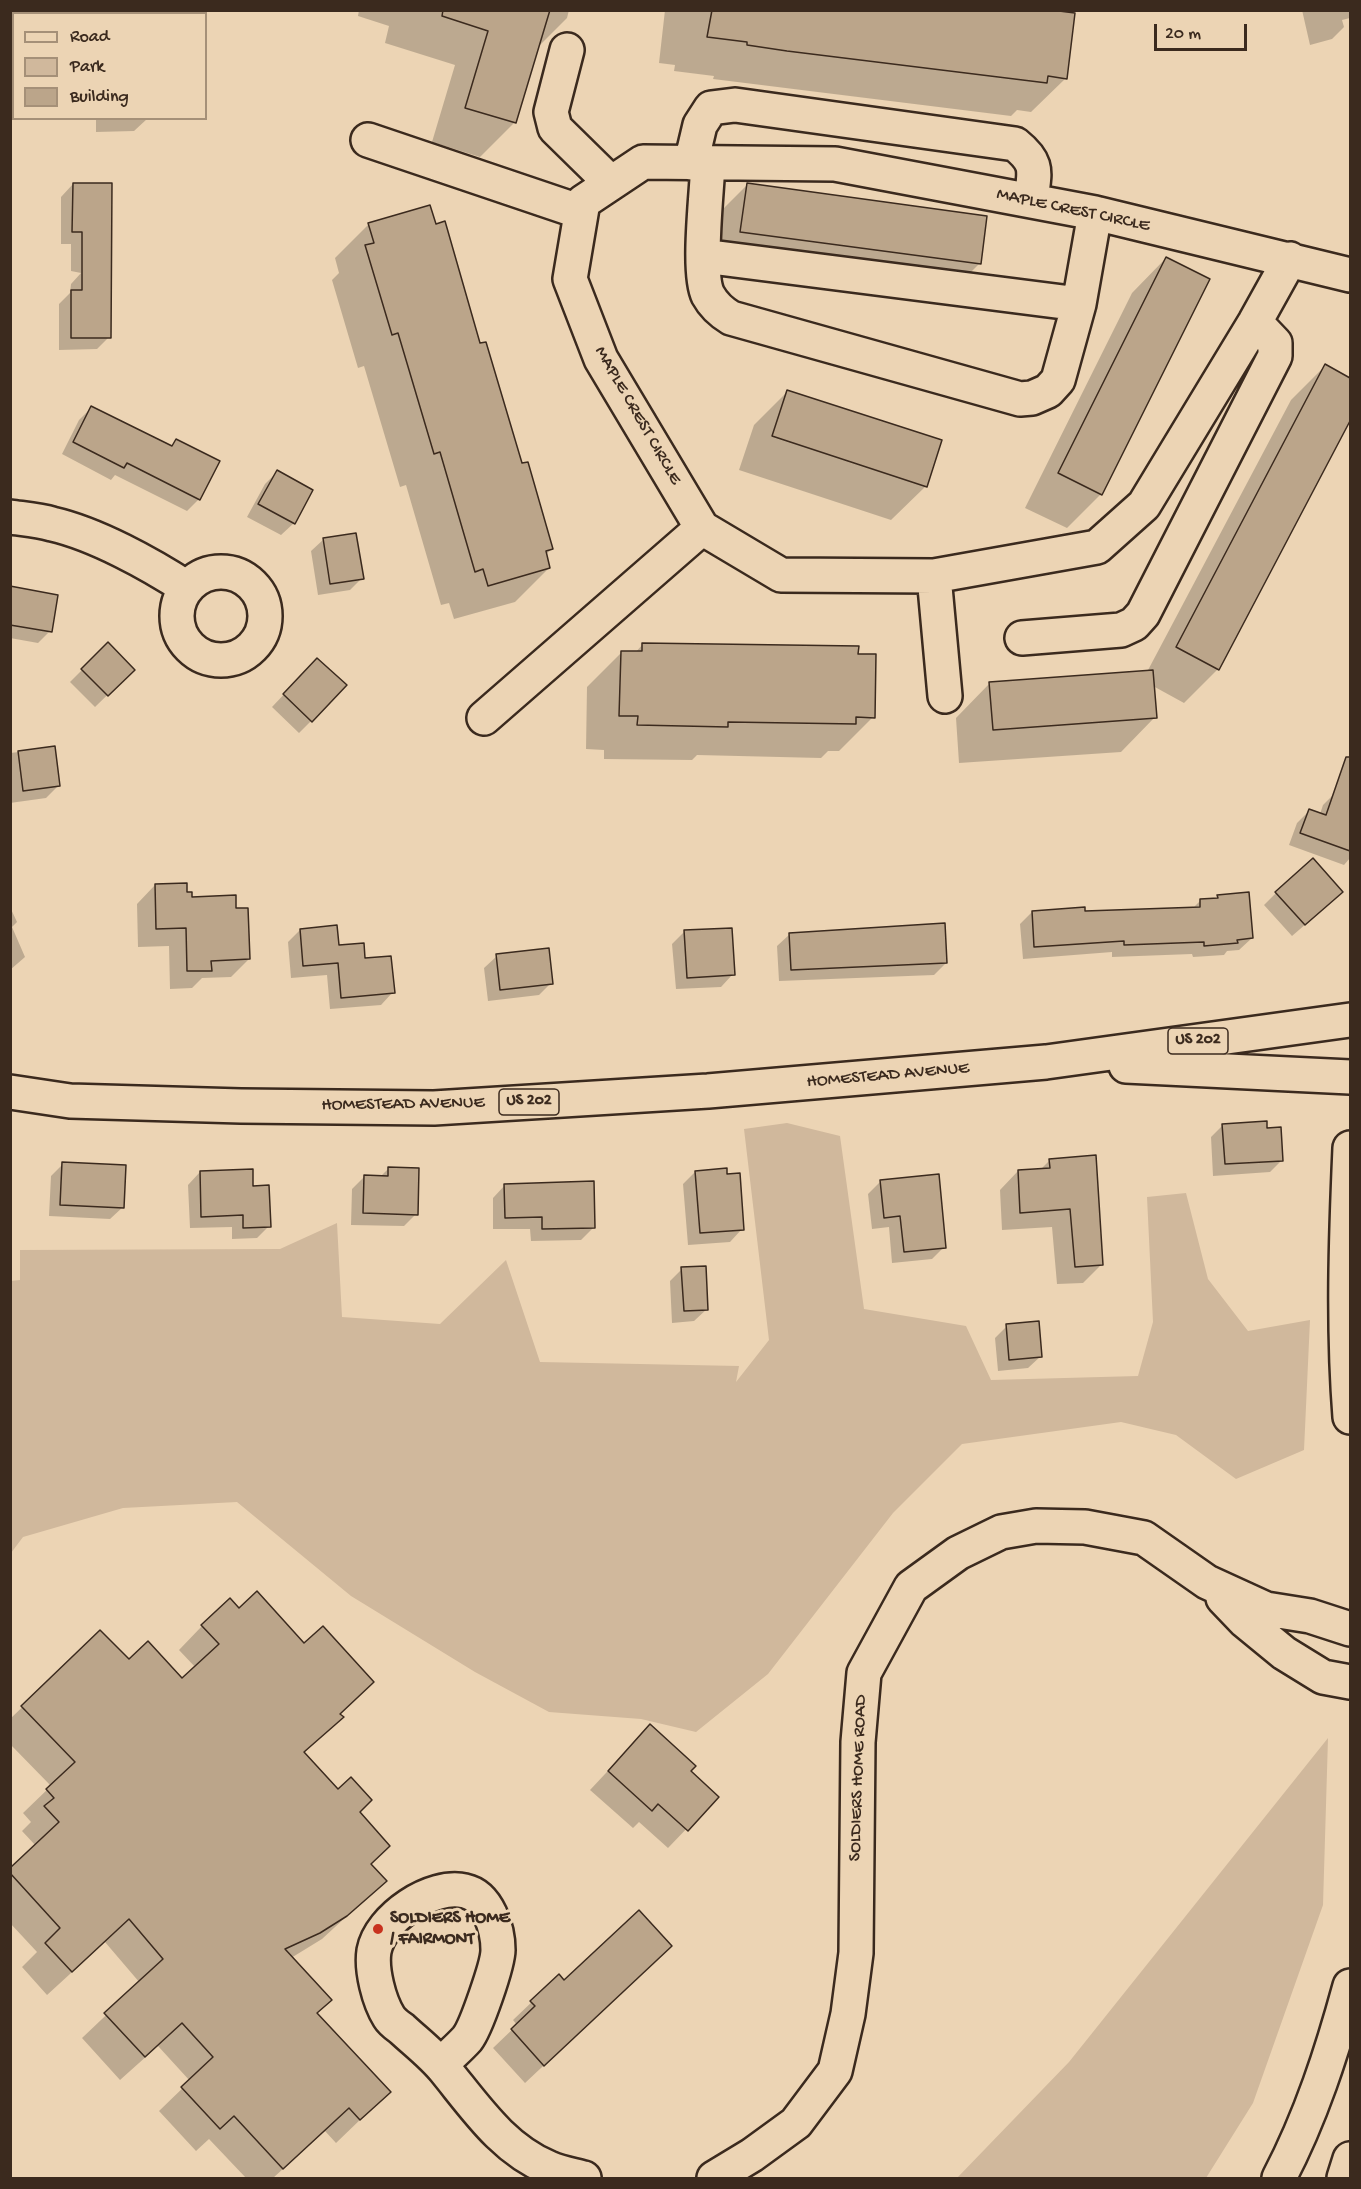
<!DOCTYPE html>
<html>
<head>
<meta charset="utf-8">
<style>
  body { margin:0 }
  #map { position:relative; width:1361px; height:2189px; overflow:hidden; background:#ecd4b4; font-family:"Gochi Hand",sans-serif }
  canvas { display:block }
  .frame { position:absolute; inset:0; border:12px solid #3b2a1e; pointer-events:none }
  .legend { position:absolute; left:12px; top:12px; width:195px; height:108px; box-sizing:border-box; background:#ecd4b4; border:2px solid #a59078; margin:0; padding:8px 10px; list-style:none; font-size:18px; color:#3b2a1e }
  .legend li { display:flex; align-items:center; gap:12px; height:30px }
  .legend b { width:30px; border:2px solid #a59078 }
  .scale { position:absolute; left:1154px; top:24px; width:93px; height:27px; box-sizing:border-box; border:3px solid #3b2a1e; border-top:0; padding-left:8px; font-size:18px; line-height:21px; white-space:nowrap; color:#3b2a1e; -webkit-text-stroke:4px #ecd4b4; paint-order:stroke }
</style>
</head>
<body>
<div id="map">
<canvas width="1361" height="2189"></canvas>
<div class="frame"></div>
<ul class="legend">
<li><b style="height:8px;background:#ecd4b4"></b>Road</li>
<li><b style="height:16px;background:#d0b89c"></b>Park</li>
<li><b style="height:16px;background:#bba58a"></b>Building</li>
</ul>
<div class="scale">20 m</div>
</div>
<script>
const ctx = document.querySelector('canvas').getContext('2d');
ctx.lineJoin = 'round';
function fillPath(path, color) {
  ctx.fillStyle = color;
  ctx.fill(path, 'evenodd');
}
function trace(path, color, width, dash) {
  ctx.strokeStyle = color;
  ctx.lineWidth = width;
  ctx.lineCap = dash ? 'butt' : 'round';
  ctx.setLineDash(dash || []);
  ctx.stroke(path);
}
function label(font, color, halo, rows, align = 'center') {
  ctx.font = font + ' "Gochi Hand",sans-serif';
  ctx.lineWidth = 6;
  ctx.setLineDash([]);
  ctx.textBaseline = 'middle';
  ctx.strokeStyle = halo;
  ctx.fillStyle = color;
  for (const [text, x, y, turn = 0] of rows) {
    ctx.save();
    ctx.translate(x, y);
    ctx.rotate((+turn || 0) * Math.PI / 180);
    ctx.textAlign = isNaN(turn) ? turn : align;
    if (halo) ctx.strokeText(text, 0, 0);
    ctx.fillText(text, 0, 0);
    ctx.restore();
  }
}
fillPath(new Path2D(`
  M 787,1123 L 840,1136 L 864,1309 L 966,1326 L 991,1380 L 1138,1376 L 1153,1322 L 1147,1197 L 1186,1193 L 1208,1279 L 1248,1331 L 1310,1320 L 1304,1450 L 1236,1479 L 1176,1435 L 1121,1422 L 962,1444 L 893,1513 L 768,1674 L 696,1732 L 641,1719 L 549,1712 L 475,1672 L 351,1596 L 237,1502 L 123,1508 L 23,1537 L 11,1553 L 10,1281 L 20,1280 L 20,1250 L 280,1249 L 337,1223 L 342,1317 L 440,1324 L 506,1260 L 540,1362 L 739,1366 L 736,1382 L 769,1340 L 744,1129 Z
  M 1328,1738 L 1323,1905 L 1253,2103 L 1206,2178 L 957,2178 L 1069,2062 Z`), '#d0b89c');
fillPath(new Path2D(`
  M 99,10 L 143,10 L 137,14 L 99,14 Z
  M 359,10 L 569,10 L 567,18 L 537,48 L 514,123 L 480,157 L 432,142 L 455,65 L 385,43 L 389,26 L 358,16 Z
  M 665,10 L 1056,10 L 1066,78 L 1031,112 L 1017,110 L 1011,116 L 713,79 L 714,76 L 674,71 L 675,65 L 659,63 Z
  M 1302,10 L 1350,10 L 1350,18 L 1342,20 L 1344,27 L 1332,39 L 1310,45 Z
  M 96,118 L 147,118 L 147,119 L 134,131 L 96,132 Z
  M 73,184 L 109,337 L 97,349 L 59,350 L 59,304 L 70,293 L 71,284 L 81,273 L 71,271 L 71,244 L 61,244 L 61,197 Z
  M 747,185 L 979,264 L 945,298 L 707,266 L 713,219 Z
  M 369,224 L 479,345 L 552,549 L 545,555 L 549,568 L 515,602 L 454,619 L 449,603 L 441,605 L 406,485 L 400,487 L 364,366 L 358,368 L 332,280 L 339,273 L 335,258 Z
  M 1166,258 L 1101,494 L 1067,528 L 1025,508 L 1132,293 Z
  M 1325,366 L 1350,379 L 1350,418 L 1218,669 L 1184,703 L 1153,686 L 1155,717 L 1121,752 L 959,763 L 956,718 L 990,683 L 1147,672 L 1291,400 Z
  M 788,391 L 926,486 L 891,520 L 739,470 L 754,425 Z
  M 91,408 L 170,447 L 176,441 L 199,499 L 187,511 L 115,475 L 111,480 L 62,454 L 79,420 Z
  M 277,472 L 311,490 L 294,523 L 281,535 L 247,517 L 265,484 Z
  M 324,539 L 362,578 L 350,590 L 318,595 L 311,551 Z
  M 10,588 L 50,631 L 38,643 L 10,638 Z
  M 108,644 L 133,670 L 95,707 L 70,682 Z
  M 643,644 L 857,655 L 873,717 L 839,751 L 828,751 L 821,758 L 697,755 L 692,760 L 604,759 L 604,750 L 586,749 L 587,687 L 622,652 L 635,653 Z
  M 305,672 L 311,721 L 299,733 L 272,707 Z
  M 54,748 L 58,786 L 46,798 L 10,803 L 10,753 Z
  M 1335,793 L 1350,798 L 1350,858 L 1344,865 L 1289,845 L 1297,823 L 1309,811 L 1320,814 L 1323,805 Z
  M 155,885 L 186,893 L 191,899 L 235,909 L 249,959 L 231,977 L 202,978 L 192,988 L 170,989 L 169,946 L 138,947 L 137,904 Z
  M 1276,893 L 1329,904 L 1292,936 L 1264,905 Z
  M 1218,897 L 1252,938 L 1239,950 L 1227,951 L 1224,955 L 1193,957 L 1192,954 L 1112,957 L 1112,952 L 1023,959 L 1020,924 L 1032,912 L 1084,913 L 1192,909 L 1200,901 L 1215,900 Z
  M 10,907 L 17,922 L 12,927 L 25,957 L 10,970 Z
  M 300,930 L 364,960 L 393,992 L 381,1005 L 330,1009 L 327,975 L 291,978 L 288,942 Z
  M 684,932 L 733,974 L 721,987 L 676,989 L 672,944 Z
  M 790,934 L 946,963 L 934,975 L 779,981 L 777,946 Z
  M 497,956 L 551,983 L 539,995 L 488,1001 L 484,968 Z
  M 1223,1125 L 1266,1129 L 1282,1160 L 1270,1172 L 1213,1176 L 1211,1137 Z
  M 1050,1160 L 1102,1264 L 1083,1283 L 1057,1284 L 1052,1227 L 1002,1230 L 1000,1190 L 1018,1171 L 1040,1170 Z
  M 63,1164 L 123,1207 L 110,1219 L 49,1216 L 51,1176 Z
  M 389,1168 L 416,1214 L 404,1226 L 351,1225 L 352,1189 L 364,1177 L 380,1177 Z
  M 200,1172 L 252,1187 L 269,1226 L 257,1238 L 232,1239 L 232,1227 L 190,1228 L 188,1185 Z
  M 695,1172 L 742,1229 L 730,1242 L 688,1245 L 683,1184 Z
  M 881,1181 L 944,1247 L 932,1259 L 892,1263 L 889,1227 L 872,1229 L 868,1194 Z
  M 505,1185 L 594,1227 L 581,1240 L 531,1241 L 530,1229 L 493,1229 L 493,1198 Z
  M 682,1269 L 707,1309 L 694,1321 L 672,1323 L 670,1281 Z
  M 1007,1326 L 1041,1356 L 1028,1368 L 998,1371 L 995,1338 Z
  M 202,1626 L 341,1717 L 303,1754 L 358,1812 L 369,1864 L 385,1881 L 322,1939 L 291,1958 L 316,2014 L 389,2092 L 336,2143 L 325,2131 L 273,2178 L 246,2178 L 209,2139 L 196,2151 L 159,2111 L 190,2081 L 158,2046 L 120,2080 L 82,2038 L 140,1983 L 105,1942 L 47,1995 L 22,1967 L 37,1952 L 10,1923 L 10,1870 L 36,1846 L 22,1831 L 31,1822 L 23,1813 L 51,1786 L 10,1744 L 10,1719 L 100,1632 L 128,1661 L 182,1680 L 196,1668 L 179,1650 Z
  M 650,1726 L 689,1772 L 717,1797 L 668,1848 L 639,1822 L 633,1828 L 590,1790 Z
  M 652,1964 L 525,2083 L 493,2048 L 517,2025 L 513,2020 L 559,1976 L 564,1982 Z`), '#0003');
const building = new Path2D(`
  M 443,10 L 550,10 L 516,123 L 465,108 L 488,31 L 442,16 Z
  M 712,10 L 1051,10 L 1075,13 L 1067,79 L 1048,76 L 1047,83 L 787,51 L 747,45 L 747,42 L 707,37 Z
  M 73,183 L 112,183 L 111,338 L 71,338 L 71,290 L 82,290 L 82,232 L 72,232 Z
  M 747,183 L 987,216 L 981,264 L 740,232 Z
  M 430,205 L 436,224 L 445,221 L 480,343 L 486,342 L 522,463 L 528,462 L 553,549 L 546,551 L 550,568 L 488,586 L 483,569 L 475,572 L 440,452 L 434,454 L 398,333 L 392,335 L 365,245 L 374,243 L 368,223 Z
  M 1166,257 L 1210,279 L 1102,495 L 1058,473 Z
  M 1325,364 L 1350,378 L 1350,421 L 1219,670 L 1176,647 Z
  M 787,390 L 942,440 L 927,487 L 772,436 Z
  M 91,406 L 172,446 L 176,439 L 220,461 L 200,500 L 127,463 L 124,468 L 73,442 Z
  M 277,470 L 313,490 L 295,524 L 258,504 Z
  M 356,533 L 364,579 L 330,584 L 323,538 Z
  M 10,586 L 58,595 L 52,632 L 10,625 Z
  M 108,642 L 135,670 L 108,696 L 81,669 Z
  M 642,643 L 859,646 L 858,654 L 876,654 L 875,718 L 856,717 L 856,724 L 728,722 L 728,727 L 637,725 L 638,716 L 619,716 L 621,651 L 642,651 Z
  M 317,658 L 347,685 L 312,722 L 283,694 Z
  M 1153,670 L 1157,718 L 993,730 L 989,682 Z
  M 55,746 L 60,786 L 23,791 L 18,751 Z
  M 1346,757 L 1350,757 L 1350,851 L 1300,833 L 1309,809 L 1326,815 Z
  M 1313,858 L 1343,892 L 1305,925 L 1275,892 Z
  M 187,883 L 187,892 L 192,892 L 192,897 L 236,895 L 236,908 L 248,908 L 250,959 L 211,961 L 212,971 L 187,971 L 186,928 L 156,929 L 155,884 Z
  M 1249,892 L 1253,938 L 1237,940 L 1238,943 L 1204,946 L 1204,942 L 1124,945 L 1124,941 L 1034,947 L 1032,911 L 1085,907 L 1085,911 L 1200,907 L 1200,899 L 1218,898 L 1217,895 Z
  M 945,923 L 947,963 L 791,970 L 789,933 Z
  M 337,925 L 339,945 L 364,943 L 365,958 L 391,956 L 395,993 L 341,998 L 338,963 L 303,966 L 300,929 Z
  M 732,928 L 735,975 L 687,978 L 684,930 Z
  M 549,948 L 553,984 L 500,990 L 496,954 Z
  M 1267,1121 L 1267,1128 L 1281,1127 L 1283,1161 L 1225,1164 L 1222,1124 Z
  M 1096,1155 L 1103,1265 L 1075,1267 L 1070,1209 L 1020,1213 L 1018,1170 L 1050,1168 L 1049,1159 Z
  M 62,1162 L 126,1165 L 124,1208 L 60,1205 Z
  M 388,1167 L 419,1168 L 418,1215 L 363,1213 L 364,1175 L 388,1176 Z
  M 727,1168 L 727,1174 L 740,1173 L 744,1230 L 700,1233 L 695,1171 Z
  M 253,1169 L 253,1186 L 269,1185 L 271,1227 L 243,1228 L 243,1215 L 201,1217 L 200,1171 Z
  M 939,1174 L 946,1248 L 904,1252 L 900,1216 L 884,1218 L 880,1180 Z
  M 594,1181 L 595,1228 L 542,1229 L 542,1217 L 505,1218 L 504,1184 Z
  M 706,1266 L 708,1310 L 684,1311 L 681,1267 Z
  M 1039,1321 L 1042,1357 L 1009,1360 L 1006,1324 Z
  M 257,1591 L 304,1643 L 323,1626 L 374,1682 L 340,1714 L 344,1717 L 304,1752 L 338,1789 L 351,1777 L 372,1800 L 360,1812 L 390,1846 L 371,1864 L 387,1881 L 347,1916 L 320,1933 L 285,1949 L 332,2000 L 317,2013 L 391,2092 L 360,2120 L 349,2108 L 283,2169 L 234,2116 L 220,2129 L 181,2087 L 213,2057 L 182,2023 L 145,2057 L 104,2013 L 163,1959 L 129,1919 L 72,1972 L 45,1943 L 60,1928 L 10,1873 L 10,1868 L 59,1822 L 44,1806 L 54,1798 L 46,1789 L 75,1762 L 21,1706 L 100,1630 L 129,1659 L 148,1641 L 182,1678 L 219,1644 L 201,1625 L 230,1598 L 239,1608 Z
  M 650,1724 L 696,1766 L 691,1771 L 719,1797 L 688,1831 L 658,1804 L 652,1811 L 608,1771 Z
  M 639,1910 L 672,1946 L 544,2066 L 511,2029 L 535,2006 L 530,2001 L 559,1974 L 564,1980 Z`);
fillPath(building, '#bba58a');
trace(building, '#3b2a1e', 1.5);
const minor = new Path2D(`
  M 45,14 L 45,10
  M 10,49 L 14,49
  M 567,50 L 551,112 L 555,128 L 611,183
  M 368,140 L 581,212
  M 691,163 L 700,125 L 711,108 L 735,105 L 1015,144 C 1040,164 1034,172 1031,201
  M 708,163 C 707,191 697,273 708,295 C 714,306 721,312 731,318 L 1020,399 L 1032,398 L 1048,391 L 1058,380 L 1079,304 L 1095,213
  M 703,256 L 1079,304
  M 1290,259 L 1255,322 L 1144,505 L 1097,547 L 934,576 L 781,575 L 702,528 L 601,359 L 570,279 L 583,202 L 643,162 L 835,164 L 1095,213 L 1350,275
  M 10,517 C 24,519 39,520 52,524 C 96,534 150,564 187,588
  M177 616a44 44 0 1 1 88 0a44 44 0 1 1-88 0Z
  M 934,576 L 945,696
  M 1022,638 L 1121,630 L 1134,624 L 1143,614 L 1275,356 L 1275,343 L 1255,322
  M 484,718 L 702,528
  M 1223,1598 L 1245,1621 L 1284,1653 L 1323,1677 L 1350,1682
  M 441,2065 C 449,2056 459,2048 467,2039 C 476,2028 498,1964 498,1950 C 498,1929 488,1896 465,1891 C 432,1883 380,1918 374,1951 C 371,1970 379,2001 389,2017 C 392,2022 398,2026 402,2029 C 416,2042 433,2055 445,2070 C 476,2108 503,2149 549,2168 C 560,2173 573,2175 584,2178
  M 714,2178 L 752,2155 L 796,2123 L 835,2071 L 848,2014 L 856,1953 L 858,1742 L 864,1673 L 911,1587 L 958,1553 L 1001,1532 L 1036,1526 L 1085,1527 L 1144,1538 L 1207,1582 L 1266,1609 L 1310,1616 L 1350,1629`);
const major = new Path2D(`
  M 1126,1066 L 1350,1077
  M 10,1092 L 70,1101 L 241,1106 L 434,1108 L 708,1091 L 1046,1062 L 1350,1020
  M 1350,1148 C 1346,1238 1343,1328 1350,1417
  M 1279,2178 C 1311,2117 1332,2052 1350,1986
  M 1344,2178 L 1350,2159`);
trace(minor, '#3b2a1e', 38);
trace(major, '#3b2a1e', 38);
trace(minor, '#ecd4b4', 33);
trace(major, '#ecd4b4', 33);
for (const [x, y, r, color] of [
  [378,1929,6,"#c8321e"]
]) {
  const dot = new Path2D();
  dot.arc(x, y, r, 0, 2 * Math.PI);
  ctx.fillStyle = color;
  ctx.fill(dot);
  trace(dot, '#ecd4b4', 2);
}
for (const [x, y, w] of [
  [1198,1041,60],
  [529,1102,60]
]) {
  const box = new Path2D();
  box.roundRect(x - w / 2, y - 13, w, 26, 4.5);
  ctx.fillStyle = '#ecd4b4';
  ctx.fill(box);
  trace(box, '#3b2a1e', 1.5);
}
label('bold 16px', '#3b2a1e', null, [
  ["US 202",1198,1041],
  ["US 202",529,1102]
]);
label('18px', '#3b2a1e', '#ecd4b4', [
  ["MAPLE CREST CIRCLE",1073,211,12],
  ["MAPLE CREST CIRCLE",637,416,60],
  ["HOMESTEAD AVENUE",888,1076,-5],
  ["HOMESTEAD AVENUE",403,1105,-1],
  ["SOLDIERS HOME ROAD",859,1778,-88]
]);
label('bold 18px', '#3b2a1e', '#ecd4b4', [
  ["SOLDIERS HOME",390,1919],
  ["/ FAIRMONT",390,1940]
], 'left');
</script>
</body>
</html>
